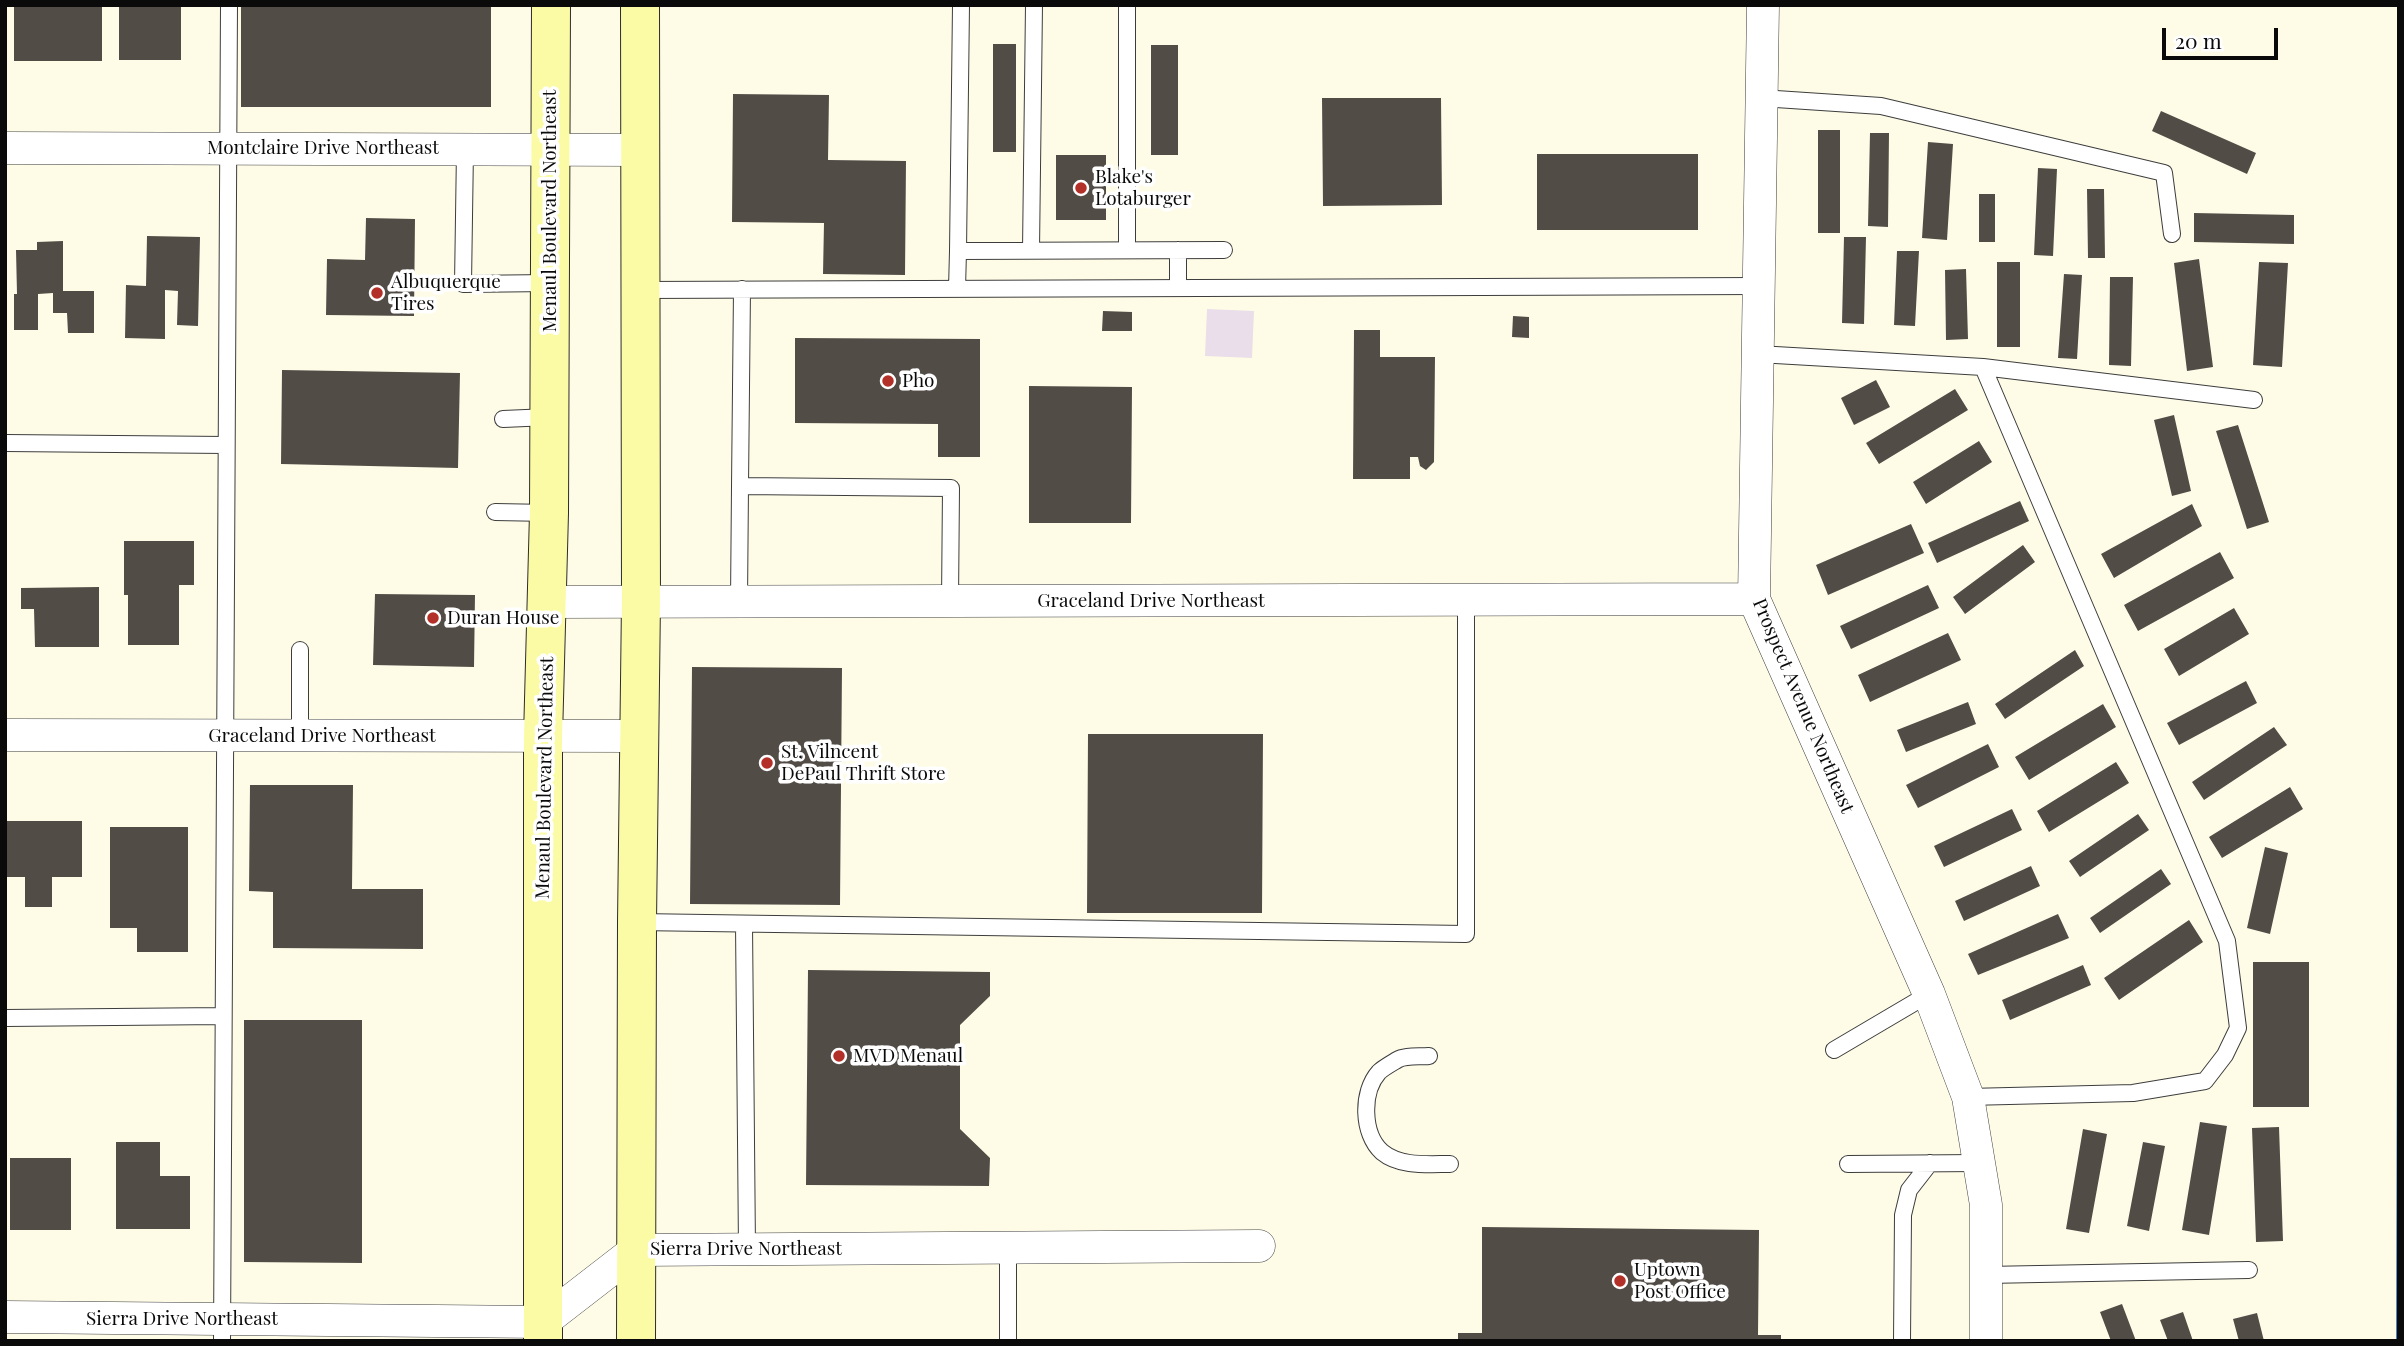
<!DOCTYPE html>
<html>
<head>
<meta charset="utf-8">
<style>
  body { margin:0 }
  #map { position:relative; width:2404px; height:1346px; overflow:hidden; background:#fefce7; font-family:"Playfair Display",serif }
  canvas { display:block }
  .frame { position:absolute; inset:0; border:7px solid #0a0a0a; pointer-events:none }
  .scale { position:absolute; left:2162px; top:28px; width:116px; height:32px; box-sizing:border-box; border:4px solid #0a0a0a; border-top:0; padding-left:9px; font-size:21px; line-height:24px; white-space:nowrap; color:#0a0a0a; -webkit-text-stroke:5px #fff; paint-order:stroke }
</style>
</head>
<body>
<div id="map">
<canvas width="2404" height="1346"></canvas>
<div class="frame"></div>
<div class="scale">20 m</div>
</div>
<script>
const ctx = document.querySelector('canvas').getContext('2d');
ctx.lineJoin = 'round';
function fillPath(path, color) {
  ctx.fillStyle = color;
  ctx.fill(path, 'evenodd');
}
function trace(path, color, width, dash) {
  ctx.strokeStyle = color;
  ctx.lineWidth = width;
  ctx.lineCap = dash ? 'butt' : 'round';
  ctx.setLineDash(dash || []);
  ctx.stroke(path);
}
function label(font, color, halo, rows, align = 'center') {
  ctx.font = font + ' "Playfair Display",serif';
  ctx.lineWidth = 7;
  ctx.setLineDash([]);
  ctx.textBaseline = 'middle';
  ctx.strokeStyle = halo;
  ctx.fillStyle = color;
  for (const [text, x, y, turn = 0] of rows) {
    ctx.save();
    ctx.translate(x, y);
    ctx.rotate((+turn || 0) * Math.PI / 180);
    ctx.textAlign = isNaN(turn) ? turn : align;
    if (halo) ctx.strokeText(text, 0, 0);
    ctx.fillText(text, 0, 0);
    ctx.restore();
  }
}
fillPath(new Path2D(`
  M 1207,309 L 1254,311 L 1252,358 L 1205,356 Z`), '#e9dee9');
const water = new Path2D(`
  M 2399,578 L 2399,1341 L 2397,1341 Z`);
fillPath(water, '#afd3f3');
trace(water, '#3980c7', 2);
fillPath(new Path2D(`
  M 14,5 L 102,5 L 102,61 L 14,61 Z
  M 119,5 L 181,5 L 181,60 L 119,60 Z
  M 241,5 L 491,5 L 491,107 L 241,107 Z
  M 993,44 L 1016,44 L 1016,152 L 993,152 Z
  M 1151,45 L 1178,45 L 1178,155 L 1151,155 Z
  M 733,94 L 829,95 L 828,160 L 906,161 L 905,275 L 823,274 L 824,223 L 732,222 Z
  M 1322,98 L 1441,98 L 1442,205 L 1323,206 Z
  M 2161,111 L 2256,153 L 2247,174 L 2152,131 Z
  M 1818,130 L 1840,130 L 1840,233 L 1818,233 Z
  M 1870,133 L 1889,133 L 1888,227 L 1868,226 Z
  M 1928,142 L 1953,144 L 1947,240 L 1922,238 Z
  M 1537,154 L 1698,154 L 1698,230 L 1537,230 Z
  M 1056,155 L 1106,155 L 1106,220 L 1056,220 Z
  M 2038,168 L 2057,169 L 2053,256 L 2034,255 Z
  M 2087,189 L 2104,189 L 2105,258 L 2088,258 Z
  M 1979,194 L 1995,194 L 1995,242 L 1979,242 Z
  M 2194,213 L 2294,215 L 2294,244 L 2194,242 Z
  M 366,218 L 415,219 L 414,316 L 326,315 L 327,259 L 365,260 Z
  M 147,236 L 200,237 L 198,326 L 177,325 L 178,291 L 165,290 L 165,339 L 125,338 L 126,285 L 146,286 Z
  M 1844,237 L 1866,237 L 1864,324 L 1842,323 Z
  M 63,241 L 63,291 L 94,291 L 94,333 L 68,333 L 67,313 L 53,313 L 53,293 L 38,294 L 38,330 L 14,330 L 14,294 L 17,294 L 16,250 L 37,250 L 37,242 Z
  M 1897,251 L 1919,251 L 1915,326 L 1894,325 Z
  M 2199,259 L 2213,367 L 2187,371 L 2174,263 Z
  M 1997,262 L 2020,262 L 2020,347 L 1997,347 Z
  M 2259,262 L 2288,263 L 2282,367 L 2253,365 Z
  M 1966,269 L 1968,339 L 1946,340 L 1945,270 Z
  M 2064,274 L 2082,275 L 2077,359 L 2058,358 Z
  M 2110,277 L 2133,277 L 2131,366 L 2109,365 Z
  M 1103,311 L 1132,312 L 1132,331 L 1102,331 Z
  M 1513,316 L 1529,317 L 1529,338 L 1512,337 Z
  M 1354,330 L 1380,330 L 1380,357 L 1435,357 L 1434,462 L 1426,470 L 1420,466 L 1418,457 L 1410,457 L 1410,479 L 1353,479 Z
  M 795,338 L 980,339 L 980,457 L 938,457 L 938,424 L 795,423 Z
  M 282,370 L 460,373 L 458,468 L 281,464 Z
  M 1876,380 L 1890,407 L 1854,425 L 1841,398 Z
  M 1029,386 L 1132,387 L 1131,523 L 1029,523 Z
  M 1955,389 L 1968,410 L 1879,464 L 1866,443 Z
  M 2174,415 L 2191,491 L 2172,496 L 2154,420 Z
  M 2238,425 L 2269,522 L 2247,529 L 2216,431 Z
  M 1979,441 L 1992,462 L 1926,504 L 1913,482 Z
  M 2020,501 L 2029,521 L 1937,563 L 1928,543 Z
  M 2192,504 L 2202,526 L 2114,578 L 2101,554 Z
  M 1911,524 L 1924,553 L 1828,595 L 1816,565 Z
  M 124,541 L 194,541 L 194,585 L 179,585 L 179,645 L 128,645 L 128,595 L 124,595 Z
  M 2023,545 L 2035,562 L 1965,614 L 1953,597 Z
  M 2220,552 L 2234,578 L 2138,631 L 2124,605 Z
  M 1928,585 L 1939,608 L 1851,649 L 1840,626 Z
  M 99,587 L 99,647 L 35,647 L 34,609 L 21,609 L 21,588 Z
  M 375,594 L 475,595 L 474,667 L 373,665 Z
  M 2234,608 L 2249,634 L 2179,676 L 2164,649 Z
  M 1948,633 L 1961,660 L 1870,702 L 1858,675 Z
  M 2075,650 L 2084,666 L 2005,719 L 1995,704 Z
  M 692,667 L 842,668 L 840,905 L 690,904 Z
  M 2246,681 L 2257,703 L 2179,745 L 2167,723 Z
  M 1968,702 L 1976,724 L 1906,752 L 1897,730 Z
  M 2103,704 L 2116,727 L 2029,780 L 2015,757 Z
  M 2274,727 L 2287,745 L 2204,800 L 2192,782 Z
  M 1088,734 L 1263,734 L 1262,913 L 1087,913 Z
  M 1988,744 L 1999,767 L 1918,808 L 1906,785 Z
  M 2116,762 L 2129,783 L 2049,832 L 2037,811 Z
  M 250,785 L 353,785 L 352,889 L 423,889 L 423,949 L 273,948 L 273,892 L 249,891 Z
  M 2290,787 L 2303,809 L 2222,858 L 2209,837 Z
  M 2012,809 L 2022,830 L 1944,867 L 1934,846 Z
  M 2138,814 L 2149,830 L 2080,877 L 2069,861 Z
  M 5,821 L 82,821 L 82,877 L 52,877 L 52,907 L 25,907 L 25,877 L 5,877 Z
  M 110,827 L 188,827 L 188,952 L 137,952 L 137,928 L 110,928 Z
  M 2265,847 L 2288,853 L 2270,934 L 2247,928 Z
  M 2031,866 L 2040,886 L 1964,921 L 1955,901 Z
  M 2161,869 L 2171,884 L 2100,933 L 2090,918 Z
  M 2058,914 L 2069,938 L 1978,975 L 1968,954 Z
  M 2189,920 L 2203,942 L 2119,1000 L 2104,978 Z
  M 2253,962 L 2309,962 L 2309,1107 L 2253,1107 Z
  M 2083,965 L 2091,985 L 2010,1020 L 2002,1000 Z
  M 808,970 L 990,972 L 990,996 L 960,1025 L 960,1129 L 990,1158 L 989,1186 L 806,1185 Z
  M 244,1020 L 362,1020 L 362,1263 L 244,1262 Z
  M 2200,1122 L 2227,1126 L 2209,1235 L 2182,1230 Z
  M 2279,1127 L 2283,1241 L 2256,1242 L 2252,1128 Z
  M 2083,1129 L 2107,1134 L 2089,1233 L 2066,1229 Z
  M 116,1142 L 160,1142 L 160,1176 L 190,1176 L 190,1229 L 116,1229 Z
  M 2143,1142 L 2165,1146 L 2149,1231 L 2127,1226 Z
  M 10,1158 L 71,1158 L 71,1230 L 10,1230 Z
  M 1482,1227 L 1759,1230 L 1758,1335 L 1781,1335 L 1781,1341 L 1458,1341 L 1458,1333 L 1482,1333 Z
  M 2122,1304 L 2136,1341 L 2111,1341 L 2100,1312 Z
  M 2183,1312 L 2193,1341 L 2168,1341 L 2160,1320 Z
  M 2257,1313 L 2264,1341 L 2239,1341 L 2233,1319 Z`), '#524c47');
const lane = new Path2D(`
  M 961,5 L 958,251 L 1224,250
  M 1127,5 L 1127,250
  M 1761,98 L 1881,106 L 2164,173 L 2172,234
  M 465,149 L 463,284 L 549,283
  M 1031,250 L 1034,5
  M 1178,288 L 1178,250
  M 957,289 L 958,251
  M 641,290 L 1759,286
  M 1758,354 L 1983,367 L 2227,941 L 2238,1028 L 2225,1055 L 2205,1081 L 2133,1093 L 1968,1097
  M 1983,367 L 2254,400
  M 503,419 L 549,417
  M 5,443 L 226,445
  M 740,486 L 742,289
  M 495,512 L 549,513
  M 739,601 L 740,486 L 951,488 L 950,601
  M 300,650 L 300,736
  M 637,922 L 1466,934 L 1466,600
  M 744,924 L 747,1249
  M 5,1018 L 223,1016
  M 1834,1050 L 1929,994
  M 1429,1056 C 1419,1057 1405,1055 1397,1060 C 1392,1063 1383,1068 1379,1072 C 1361,1092 1362,1134 1382,1152 C 1400,1167 1428,1164 1450,1164
  M 1848,1164 L 1979,1163
  M 1986,1275 L 2249,1270
  M 222,1341 L 229,5
  M 1008,1341 L 1008,1248
  M 1902,1341 L 1903,1215 L 1909,1190 L 1930,1163`);
const street = new Path2D(`
  M 1763,5 L 1754,599 L 1929,994 L 1968,1097 L 1986,1205 L 1986,1341
  M 5,148 L 641,150
  M 548,602 L 1754,599
  M 5,735 L 639,736
  M 5,1317 L 543,1322 L 636,1250 L 1259,1246`);
const secondary = new Path2D(`
  M 543,1341 L 543,737 L 549,513 L 551,5
  M 636,1341 L 637,922 L 641,601 L 640,5`);
trace(lane, '#3d3d3d', 18);
trace(street, '#3d3d3d', 33);
trace(secondary, '#2c2c2c', 40);
trace(lane, '#fff', 16);
trace(street, '#fff', 32);
trace(secondary, '#fcfba5', 38);
for (const [x, y, r, color] of [
  [1081,188,7,"#b33029"],
  [377,293,7,"#b33029"],
  [888,381,7,"#b33029"],
  [433,618,7,"#b33029"],
  [767,763,7,"#b33029"],
  [839,1056,7,"#b33029"],
  [1620,1281,7,"#b33029"]
]) {
  const dot = new Path2D();
  dot.arc(x, y, r, 0, 2 * Math.PI);
  ctx.fillStyle = color;
  ctx.fill(dot);
  trace(dot, '#fff', 2.5);
}
label('19px', '#0a0a0a', '#fff', [
  ["Montclaire Drive Northeast",323,148],
  ["Menaul Boulevard Northeast",550,211,-90],
  ["Graceland Drive Northeast",1151,601],
  ["Prospect Avenue Northeast",1803,706,67],
  ["Graceland Drive Northeast",322,736],
  ["Menaul Boulevard Northeast",545,778,-89],
  ["Sierra Drive Northeast",746,1249],
  ["Sierra Drive Northeast",182,1319]
]);
label('19px', '#0a0a0a', '#fff', [
  ["Blake's",1095,177],
  ["Lotaburger",1095,199],
  ["Albuquerque",391,282],
  ["Tires",391,304],
  ["Pho",902,381],
  ["Duran House",447,618],
  ["St. Vilncent",781,752],
  ["DePaul Thrift Store",781,774],
  ["MVD Menaul",853,1056],
  ["Uptown",1634,1270],
  ["Post Office",1634,1292]
], 'left');
</script>
</body>
</html>
